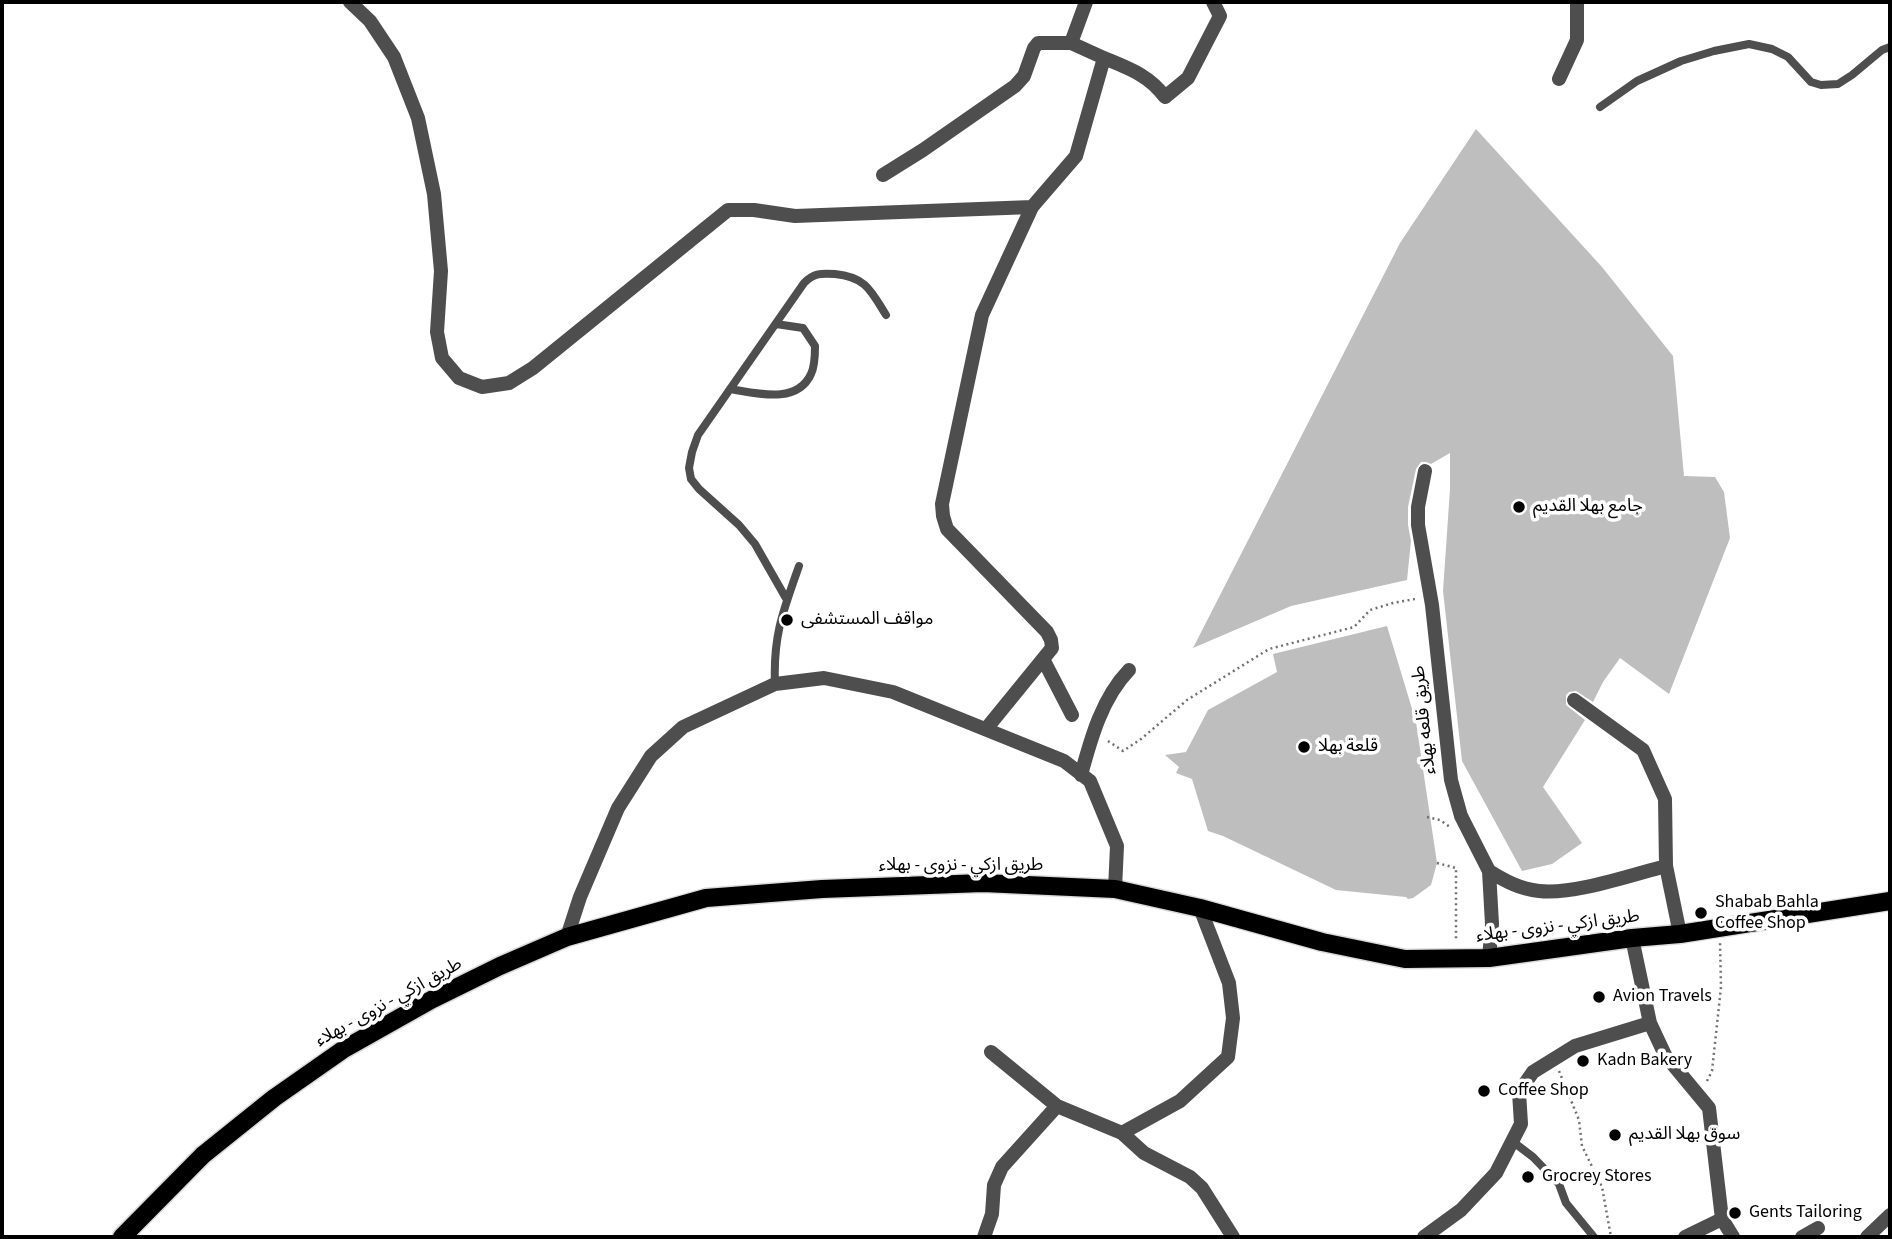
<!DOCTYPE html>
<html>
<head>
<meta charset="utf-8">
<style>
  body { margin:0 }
  #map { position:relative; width:1892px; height:1239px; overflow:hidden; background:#fff; font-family:"Source Sans 3",sans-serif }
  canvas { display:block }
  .frame { position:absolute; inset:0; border:4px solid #000; pointer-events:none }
</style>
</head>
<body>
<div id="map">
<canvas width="1892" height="1239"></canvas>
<div class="frame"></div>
</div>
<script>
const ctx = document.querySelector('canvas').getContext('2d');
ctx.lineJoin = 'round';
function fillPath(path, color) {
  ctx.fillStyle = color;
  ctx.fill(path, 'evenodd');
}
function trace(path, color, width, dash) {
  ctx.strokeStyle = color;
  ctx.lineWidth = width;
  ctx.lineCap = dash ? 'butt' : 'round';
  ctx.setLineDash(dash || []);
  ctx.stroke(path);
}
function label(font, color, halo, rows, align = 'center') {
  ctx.font = font + ' "Source Sans 3","Noto Sans Arabic",sans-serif';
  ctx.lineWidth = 7;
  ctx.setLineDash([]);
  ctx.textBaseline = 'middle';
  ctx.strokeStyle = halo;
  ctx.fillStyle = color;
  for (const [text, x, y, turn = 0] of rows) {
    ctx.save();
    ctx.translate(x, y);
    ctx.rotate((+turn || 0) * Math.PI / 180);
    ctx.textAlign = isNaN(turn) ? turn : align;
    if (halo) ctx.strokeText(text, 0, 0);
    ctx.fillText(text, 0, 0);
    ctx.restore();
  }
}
fillPath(new Path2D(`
  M 1476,129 L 1602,267 L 1673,356 L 1684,476 L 1715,477 L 1724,492 L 1730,538 L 1669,694 L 1620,658 L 1603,682 L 1593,702 L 1576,691 L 1569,692 L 1566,695 L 1566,705 L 1585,720 L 1543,787 L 1582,843 L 1552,864 L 1522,871 L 1462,761 L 1443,591 L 1450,489 L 1450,453 L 1431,464 L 1426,462 L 1421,462 L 1416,469 L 1408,507 L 1408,525 L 1411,541 L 1407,580 L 1291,606 L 1193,648 L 1400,243 Z
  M 1387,626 L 1416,722 L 1437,863 L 1431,885 L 1413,898 L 1408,899 L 1406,897 L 1336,890 L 1223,836 L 1208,831 L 1192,779 L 1176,773 L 1179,767 L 1165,755 L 1186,752 L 1208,710 L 1277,672 L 1273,654 Z`), '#bebebe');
const primary = new Path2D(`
  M 122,1237 L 203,1155 L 274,1098 L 344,1049 L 431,1000 L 500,966 L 567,937 L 706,898 L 822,889 L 983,883 L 1115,889 L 1200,908 L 1322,942 L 1405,959 L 1489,958 L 1632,938 L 1680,934 L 1890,901`);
trace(primary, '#dbdbdb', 21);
trace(new Path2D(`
  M 1108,741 L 1123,751 L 1141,739 L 1187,700 L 1269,649 L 1354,627 L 1370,610 L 1393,603 L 1415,599
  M 1427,817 L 1440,820 L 1450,827
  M 1437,863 L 1456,868 L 1456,941
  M 1559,1071 L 1579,1120 L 1582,1146 L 1602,1187 L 1611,1237
  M 1707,1081 L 1712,1071 L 1721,987 L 1720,942`), '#707070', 2.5, [2, 3.5]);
trace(new Path2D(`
  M 1600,107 L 1637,81 L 1681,61 L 1714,51 L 1749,44 L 1772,49 L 1788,57 L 1811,82 L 1821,85 L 1838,84 L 1852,75 L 1882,50 L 1890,47
  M 730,389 C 756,393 797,405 811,374 C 815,366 815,355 815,346 L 803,328 L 776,324
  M 787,600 L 755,544 L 739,525 L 699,489 L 691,479 L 689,468 L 692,452 L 698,435 L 804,283 C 814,273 821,273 835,274 C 866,277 871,291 886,315
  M 775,684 C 773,636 783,611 799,566
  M 1512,1141 L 1533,1157 L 1559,1184 L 1566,1203 L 1594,1237`), '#4e4e4e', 8);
trace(new Path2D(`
  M 350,2 L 370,21 L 394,57 L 418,118 L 434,194 L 441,271 L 437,332 L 442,358 L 459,378 L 482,387 L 509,383 L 533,368 L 728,210 L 754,210 L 795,216 L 1032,207
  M 1104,58 C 1128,68 1149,75 1165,97 L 1188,78 L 1220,16 L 1213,2
  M 1559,79 L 1577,40 L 1577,2
  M 883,175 L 923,150 L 1015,86 L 1024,76 L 1034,48 L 1038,43 L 1071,43
  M 1425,471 L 1418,507 L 1418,525 L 1432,605 L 1451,780 L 1461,816 L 1489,871 L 1492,924 L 1489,958
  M 1043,659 L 1072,715
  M 1574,700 L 1643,750 L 1665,799 L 1666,866 L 1680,934
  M 986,729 L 1052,648 L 1051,640 L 1047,632 L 947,529 L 943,516 L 942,504 L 982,315 L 1032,207 L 1076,156 L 1104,58 L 1071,43 L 1086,2
  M 1081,775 C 1091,738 1102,698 1129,670
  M 1489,871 C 1505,881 1520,889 1539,891 C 1574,895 1631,875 1666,866
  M 567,937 L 580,897 L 618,808 L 651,756 L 683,727 L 775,684 L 824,678 L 893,692 L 1064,761 L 1090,781 L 1117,846 L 1115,889
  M 1632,938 L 1650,1023 L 1665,1055 L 1709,1108 L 1722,1219 L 1733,1237
  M 991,1052 L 1057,1106
  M 1122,1133 L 1144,1153 L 1190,1177 L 1202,1188 L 1233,1237
  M 984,1237 L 992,1214 L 994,1185 L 1002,1167 L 1057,1106 L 1122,1133 L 1180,1101 L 1228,1057 L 1233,1018 L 1229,983 L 1200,908
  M 1424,1237 L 1461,1210 L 1496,1173 L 1521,1124 L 1519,1092 L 1533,1072 L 1575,1046 L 1650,1023
  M 1685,1237 L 1722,1219
  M 1802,1237 L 1818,1228
  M 1867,1237 L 1890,1215`), '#4e4e4e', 14);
trace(primary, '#000', 18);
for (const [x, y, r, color] of [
  [1519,507,7,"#000"],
  [787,620,7,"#000"],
  [1304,747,7,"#000"],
  [1701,913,7,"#000"],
  [1599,997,7,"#000"],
  [1583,1061,7,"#000"],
  [1484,1091,7,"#000"],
  [1615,1135,7,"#000"],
  [1528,1177,7,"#000"],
  [1735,1213,7,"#000"]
]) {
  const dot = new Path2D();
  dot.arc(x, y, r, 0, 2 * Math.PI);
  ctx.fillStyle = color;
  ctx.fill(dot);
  trace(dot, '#fff', 2.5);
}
label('18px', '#000', '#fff', [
  ["جامع بهلا القديم",1533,507],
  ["مواقف المستشفى",801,620],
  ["قلعة بهلا",1318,747],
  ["Shabab Bahla",1715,903],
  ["Coffee Shop",1715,924],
  ["Avion Travels",1613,997],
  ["Kadn Bakery",1597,1061],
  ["Coffee Shop",1498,1091],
  ["سوق بهلا القديم",1629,1135],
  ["Grocrey Stores",1542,1177],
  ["Gents Tailoring",1749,1213]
], 'left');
label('18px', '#000', '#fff', [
  ["طريق قلعه بهلاء",1425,720,-96],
  ["طريق ازكي - نزوى - بهلاء",961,866],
  ["طريق ازكي - نزوى - بهلاء",1558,927,-7],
  ["طريق ازكي - نزوى - بهلاء",389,1003,-29]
]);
</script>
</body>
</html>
